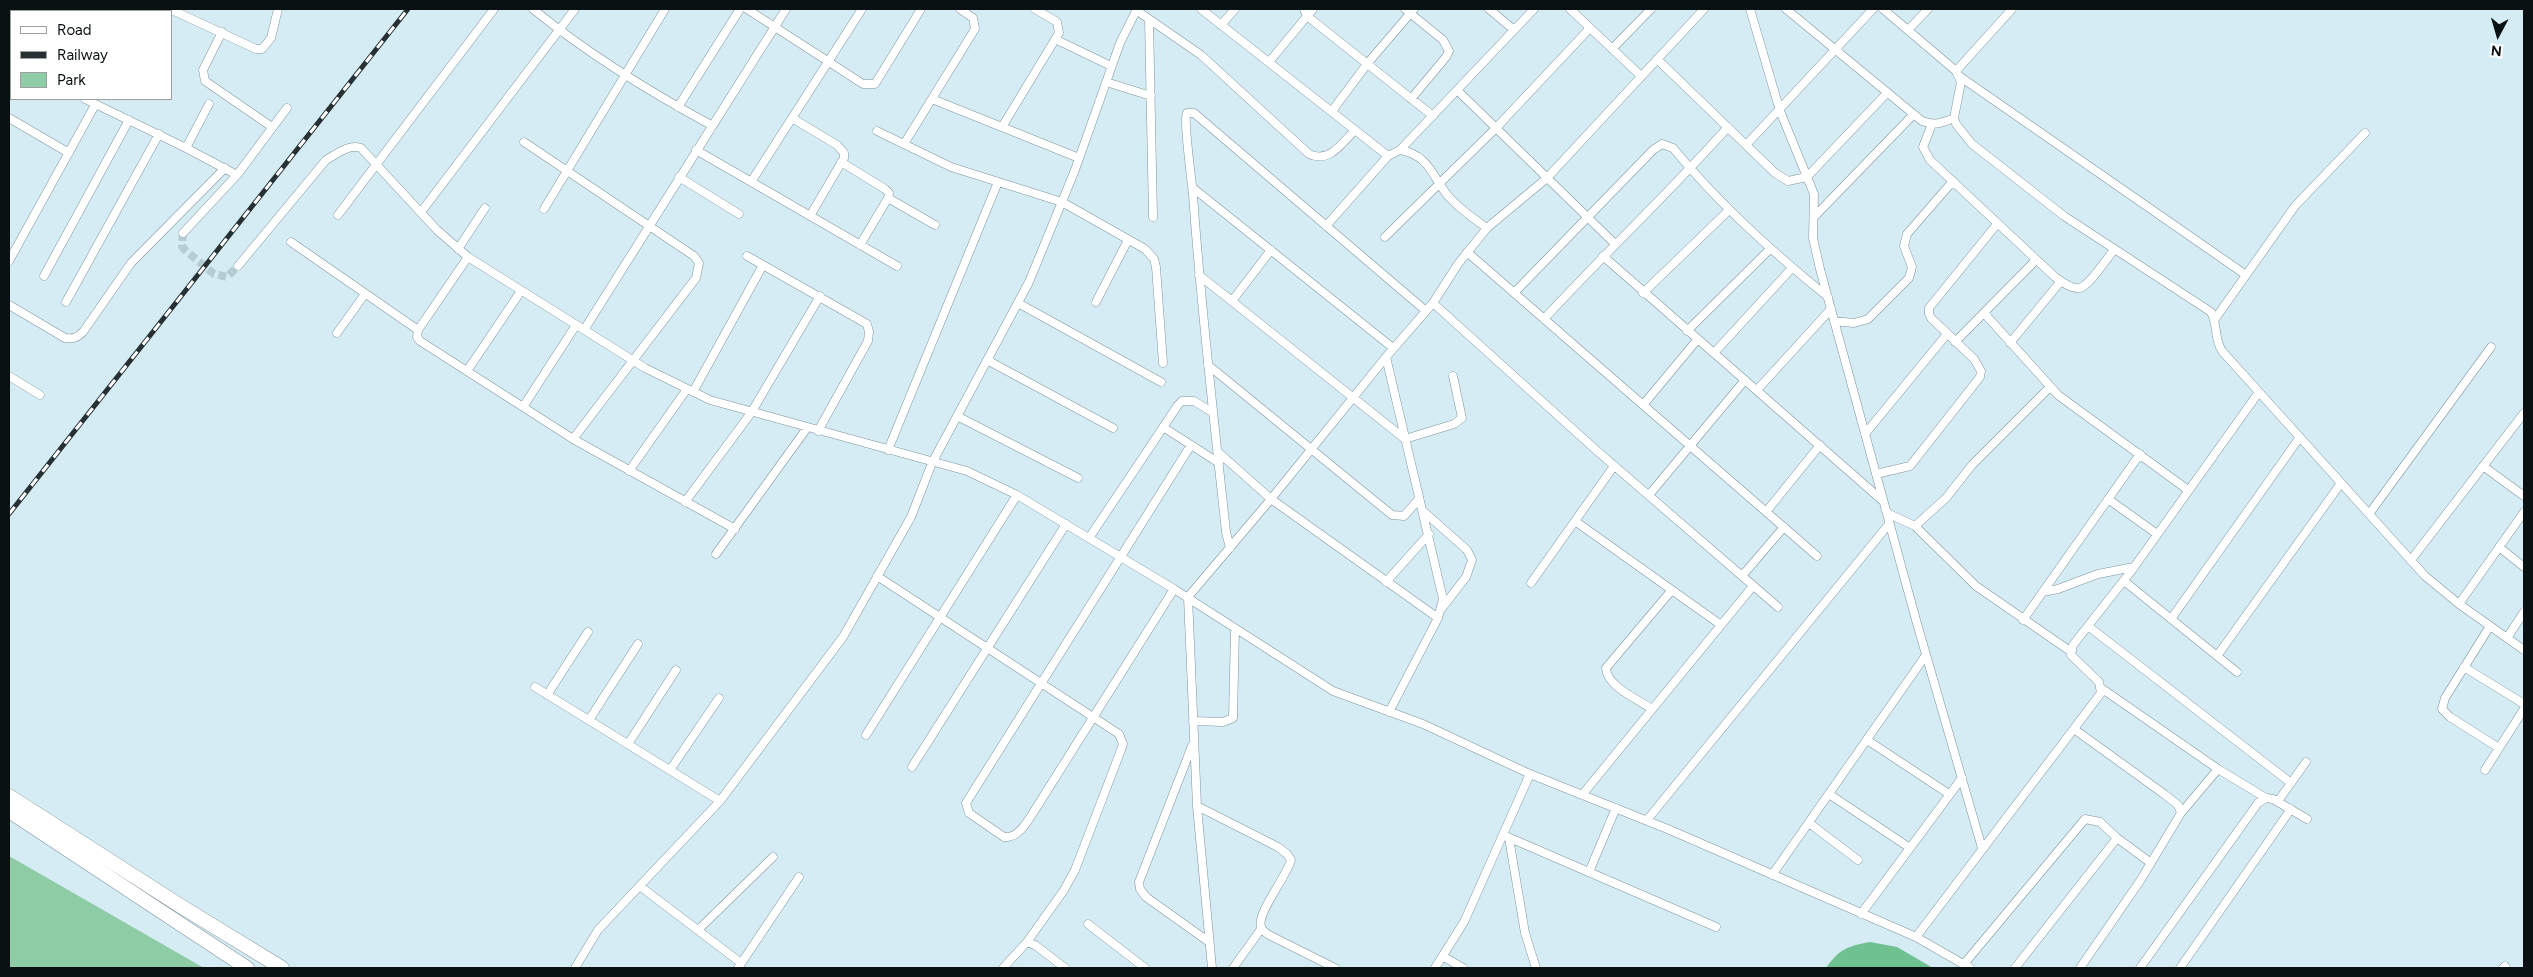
<!DOCTYPE html>
<html>
<head>
<meta charset="utf-8">
<style>
  body { margin:0 }
  #map { position:relative; width:2533px; height:977px; overflow:hidden; background:#d5ecf4; font-family:Figtree,sans-serif }
  canvas { display:block }
  .frame { position:absolute; inset:0; border:10px solid #091113; pointer-events:none }
  .legend { position:absolute; left:10px; top:10px; width:162px; height:90px; box-sizing:border-box; background:#fff; border:1px solid #9da0a1; margin:0; padding:6px 9px; list-style:none; font-size:15px; color:#091113 }
  .legend li { display:flex; align-items:center; gap:10px; height:25px }
  .legend b { width:25px; border:1px solid #9da0a1 }
  .north { position:absolute; left:2473px; top:10px; width:50px; height:50px; -webkit-text-stroke:4px #fff; paint-order:stroke; rotate:186deg; font-size:14px; font-weight:700; line-height:20px; text-align:center; color:#091113 }
  .north::after { content:''; display:block; margin:auto; width:18px; height:22px; background:#091113; clip-path:polygon(50% 0,100% 100%,50% 72%,0 100%) }
</style>
</head>
<body>
<div id="map">
<canvas width="2533" height="977"></canvas>
<div class="frame"></div>
<ul class="legend">
<li><b style="height:6px;background:#fff"></b>Road</li>
<li><b style="height:6px;background:#273134"></b>Railway</li>
<li><b style="height:14px;background:#8ecca6"></b>Park</li>
</ul>
<div class="north">N</div>
</div>
<script>
const ctx = document.querySelector('canvas').getContext('2d');
ctx.lineJoin = 'round';
function fillPath(path, color) {
  ctx.fillStyle = color;
  ctx.fill(path, 'evenodd');
}
function trace(path, color, width, dash) {
  ctx.strokeStyle = color;
  ctx.lineWidth = width;
  ctx.lineCap = dash ? 'butt' : 'round';
  ctx.setLineDash(dash || []);
  ctx.stroke(path);
}
fillPath(new Path2D(`
  M 9,856 L 204,968 L 9,968 Z`), '#8ecca6');
fillPath(new Path2D(`
  M 1870,942 L 1897,947 L 1933,968 L 1826,968 C 1839,949 1848,946 1870,942 Z`), '#6fc191');
trace(new Path2D(`
  M 183,233 L 182,246 L 185,250 L 214,274 L 227,277 L 238,266`), '#b6cbd2', 8, [8, 4]);
const street = new Path2D(`
  M 170,9 L 256,49 L 262,49 L 271,38 L 278,9
  M 533,9 C 587,53 650,92 711,125
  M 747,9 L 863,84 L 875,84 L 921,9
  M 1201,9 L 1388,156
  M 1304,9 L 1307,16 L 1433,116
  M 1405,9 L 1443,40 L 1449,51 L 1446,57 L 1411,99
  M 1489,9 L 1514,30
  M 1570,9 L 1641,76
  M 1750,9 L 1780,111 L 1814,194 L 1813,238 L 1820,269 L 1916,620 L 1982,848
  M 1786,9 L 1922,121 C 1935,126 1942,123 1954,118
  M 1883,9 L 1956,71 L 1961,82 L 1954,118 L 1956,124 L 1972,144 L 2064,216 L 2211,312 C 2218,325 2214,339 2222,351 L 2425,576 L 2459,604 L 2524,650
  M 1136,10 L 1201,55 L 1309,154 C 1329,164 1342,143 1355,130
  M 1149,20 L 1153,217
  M 1221,25 L 1235,9
  M 1908,30 L 1928,9
  M 222,32 L 203,70 L 205,81 L 272,127
  M 1057,40 L 1111,66
  M 1612,49 L 1651,9
  M 1657,59 L 1775,173 L 1788,181 L 1807,177 L 1887,93
  M 1269,62 L 1313,9
  M 1956,71 L 2012,9
  M 1959,76 L 2246,275
  M 1106,82 L 1151,96
  M 1457,90 L 1615,244
  M 85,99 L 186,148 L 237,175 L 287,108
  M 932,99 L 1079,158
  M 678,107 L 740,9
  M 1332,111 L 1367,64 L 1414,9
  M 9,118 L 69,153
  M 792,118 L 837,145 L 844,153 L 844,158 L 810,216
  M 1932,124 L 1923,147 L 1930,160 L 2055,277 C 2061,281 2072,290 2080,288 C 2090,285 2107,258 2114,250
  M 1002,127 L 1059,33 L 1057,22 L 1035,9
  M 877,131 L 951,167 L 1062,202 L 1145,249 L 1154,259 L 1156,267 L 1163,363
  M 524,142 L 694,256 L 699,263 L 696,278 L 573,439
  M 904,144 L 975,29 L 973,18 L 960,9
  M 1746,145 L 1873,9
  M 186,148 L 209,104
  M 696,150 L 897,266
  M 1400,150 L 1534,9
  M 841,162 L 885,189 L 889,193 L 888,198
  M 679,177 L 739,214
  M 751,182 L 862,9
  M 1193,188 L 1393,348
  M 544,209 L 665,9
  M 421,212 L 575,9
  M 338,215 L 494,9
  M 1814,217 L 1913,115
  M 1326,226 L 1388,156 L 1400,150 C 1432,156 1432,179 1450,198 C 1461,210 1474,219 1487,228
  M 183,233 L 237,175
  M 1385,237 L 1496,128 L 1590,28
  M 291,242 L 418,330 L 468,257
  M 860,245 L 888,198 L 935,225
  M 458,249 L 485,208
  M 1467,252 L 1817,556
  M 747,256 L 867,324 L 869,332 L 868,341 L 818,431
  M 1603,256 L 1883,501
  M 9,261 L 95,105
  M 238,266 L 326,160 C 337,154 348,144 361,148 L 437,230 L 468,257 L 645,368 L 710,400 L 967,471 L 1017,495 L 1174,589 L 1333,691 L 1423,724 L 1530,774 L 1670,830 L 1916,937 L 1970,968
  M 1199,275 L 1405,439 L 1454,424 L 1462,418 L 1453,376
  M 44,276 L 129,120
  M 1514,293 L 1653,150 L 1662,144 L 1673,148 C 1719,204 1772,252 1828,297
  M 1643,293 L 1728,211
  M 1232,301 L 1271,250
  M 66,302 L 159,134
  M 1096,302 L 1128,240
  M 1018,303 L 1161,382
  M 1433,303 L 1596,450 L 1778,607
  M 9,305 L 65,338 C 73,339 77,338 83,332 L 131,263 L 225,168
  M 1984,313 L 2058,395 L 2188,490
  M 1544,319 C 1604,254 1669,193 1728,127
  M 2215,319 L 2295,206 L 2365,133
  M 1834,321 L 1854,323 L 1868,319 L 1909,278 L 1912,267 L 1904,246 L 1907,234 L 1953,181
  M 418,330 L 417,337 L 420,341 L 573,439 L 735,529
  M 584,330 L 786,9
  M 1687,331 L 1770,249
  M 337,333 L 365,294
  M 1955,342 L 2036,260
  M 2010,343 L 2061,281
  M 1714,353 L 1792,268
  M 1386,357 L 1433,303 L 1458,264 L 1487,228 L 1547,178 L 1704,9
  M 987,360 L 1113,428
  M 1208,365 L 1392,515 L 1404,516 L 1419,499
  M 467,371 L 521,291
  M 9,376 L 40,395
  M 1757,390 L 1831,309
  M 693,392 L 763,265
  M 1643,405 L 1697,340
  M 523,407 L 576,325
  M 957,416 L 1078,478
  M 1163,427 L 1219,463
  M 1865,434 L 1947,334
  M 888,450 L 998,182
  M 1218,452 L 1271,499 L 1438,618
  M 2483,466 L 2524,496
  M 629,471 L 687,389
  M 1876,474 L 1910,466 L 1980,377 L 1981,371 L 1974,359 L 1931,318 L 1929,314 L 1929,308 L 1997,224
  M 1649,495 L 1745,380
  M 2108,499 L 2157,534
  M 685,502 L 751,413 L 820,296
  M 1423,511 L 1467,550 L 1472,560 L 1466,577 L 1442,608
  M 1766,512 L 1820,445
  M 1887,513 L 1915,526 L 1976,586 L 2070,651
  M 2369,514 L 2491,347
  M 1575,521 L 1721,625
  M 1915,526 L 1946,498 L 1972,465 L 2050,387
  M 1089,538 L 1178,405 L 1182,401 L 1194,401 L 1212,412
  M 2499,547 L 2524,567
  M 1230,548 L 1226,532 C 1214,420 1201,308 1193,195 C 1192,182 1183,119 1187,113 L 1194,113 L 1426,311
  M 716,554 L 807,428
  M 2411,560 L 2524,413
  M 877,576 L 1119,734 L 1123,744 L 1121,750 L 1075,870 L 1064,890 L 1027,942
  M 1742,576 L 1784,527
  M 2124,581 L 2237,672
  M 1386,582 L 1429,534
  M 1531,583 L 1614,466
  M 1174,589 L 1038,805 C 1030,817 1020,839 1004,837 L 969,813 L 966,803 L 1191,445
  M 2043,592 L 2058,589 L 2098,574 L 2134,567
  M 2459,604 L 2524,512
  M 2171,619 L 2300,437
  M 2023,620 L 2140,454
  M 2088,626 L 2291,783
  M 2490,626 L 2445,698 L 2442,709 L 2450,717 L 2499,748
  M 2507,638 L 2524,612
  M 2217,656 L 2341,483
  M 2464,667 L 2524,704
  M 535,687 L 720,801
  M 2101,688 L 2218,769 L 2266,798
  M 547,695 L 588,632
  M 1652,709 C 1639,700 1606,686 1606,668 L 1671,591
  M 589,720 L 638,644
  M 1193,721 L 1223,722 L 1233,718 L 1235,629
  M 2074,729 L 2164,794 L 2178,805 L 2181,813 L 2140,881 L 2080,968
  M 866,735 L 1017,495
  M 1867,740 L 1949,794
  M 628,744 L 676,670
  M 1192,746 L 1139,882 L 1140,889 L 1146,897 L 1209,942
  M 912,767 L 1066,524
  M 670,770 L 719,698
  M 2485,770 L 2524,709
  M 1829,794 L 1910,848
  M 1582,795 L 1753,586
  M 2278,801 L 2306,762
  M 1197,806 L 1278,847 L 1287,854 L 1291,860 C 1287,876 1256,914 1261,927 C 1262,930 1266,933 1269,935 L 1335,968
  M 2181,813 L 2218,769
  M 1647,820 L 1889,524
  M 1809,823 L 1858,860
  M 1503,835 L 1716,927
  M 1509,838 L 1525,933 L 1536,968
  M 1589,872 L 1616,808
  M 1772,875 L 1926,655
  M 641,887 L 741,963
  M 1861,914 L 1962,778
  M 1088,924 L 1145,968
  M 698,930 L 773,857
  M 1916,937 L 2101,693 L 2099,682 L 2071,655 L 2073,645 L 2132,570 L 2259,392
  M 1444,957 L 1463,968
  M 1964,964 L 2085,819 L 2100,822 L 2117,838 L 2151,863
  M 575,968 L 598,930 L 720,801 L 843,637 L 911,517 L 932,463 L 1029,282 L 1075,170 L 1120,43 L 1137,9
  M 738,968 L 799,877
  M 1003,968 L 1027,942 L 1035,945 L 1065,968
  M 1212,968 L 1197,806 L 1188,597 L 1271,499 L 1386,357 L 1443,599 L 1438,618 L 1389,712
  M 1233,968 L 1261,929
  M 1435,968 L 1464,922 L 1530,774
  M 2015,968 L 2117,838
  M 2140,968 L 2258,803 L 2266,798 L 2273,799 L 2307,819
  M 2180,968 L 2291,809
  M 2503,968 L 2505,966`);
const primary = new Path2D(`
  M 38,11 L 39,9
  M 9,63 L 11,59`);
const highway = new Path2D(`
  M 9,796 L 179,905 L 282,968
  M 9,811 L 247,968`);
trace(street, '#80949c', 9);
trace(primary, '#80949c', 14);
trace(highway, '#80949c', 15);
trace(street, '#fff', 8);
trace(primary, '#fff', 12);
trace(highway, '#fff', 14);
const rail = new Path2D(`
  M 9,514 L 408,9`);
trace(rail, '#273134', 5);
trace(rail, '#fff', 3, [9]);
</script>
</body>
</html>
